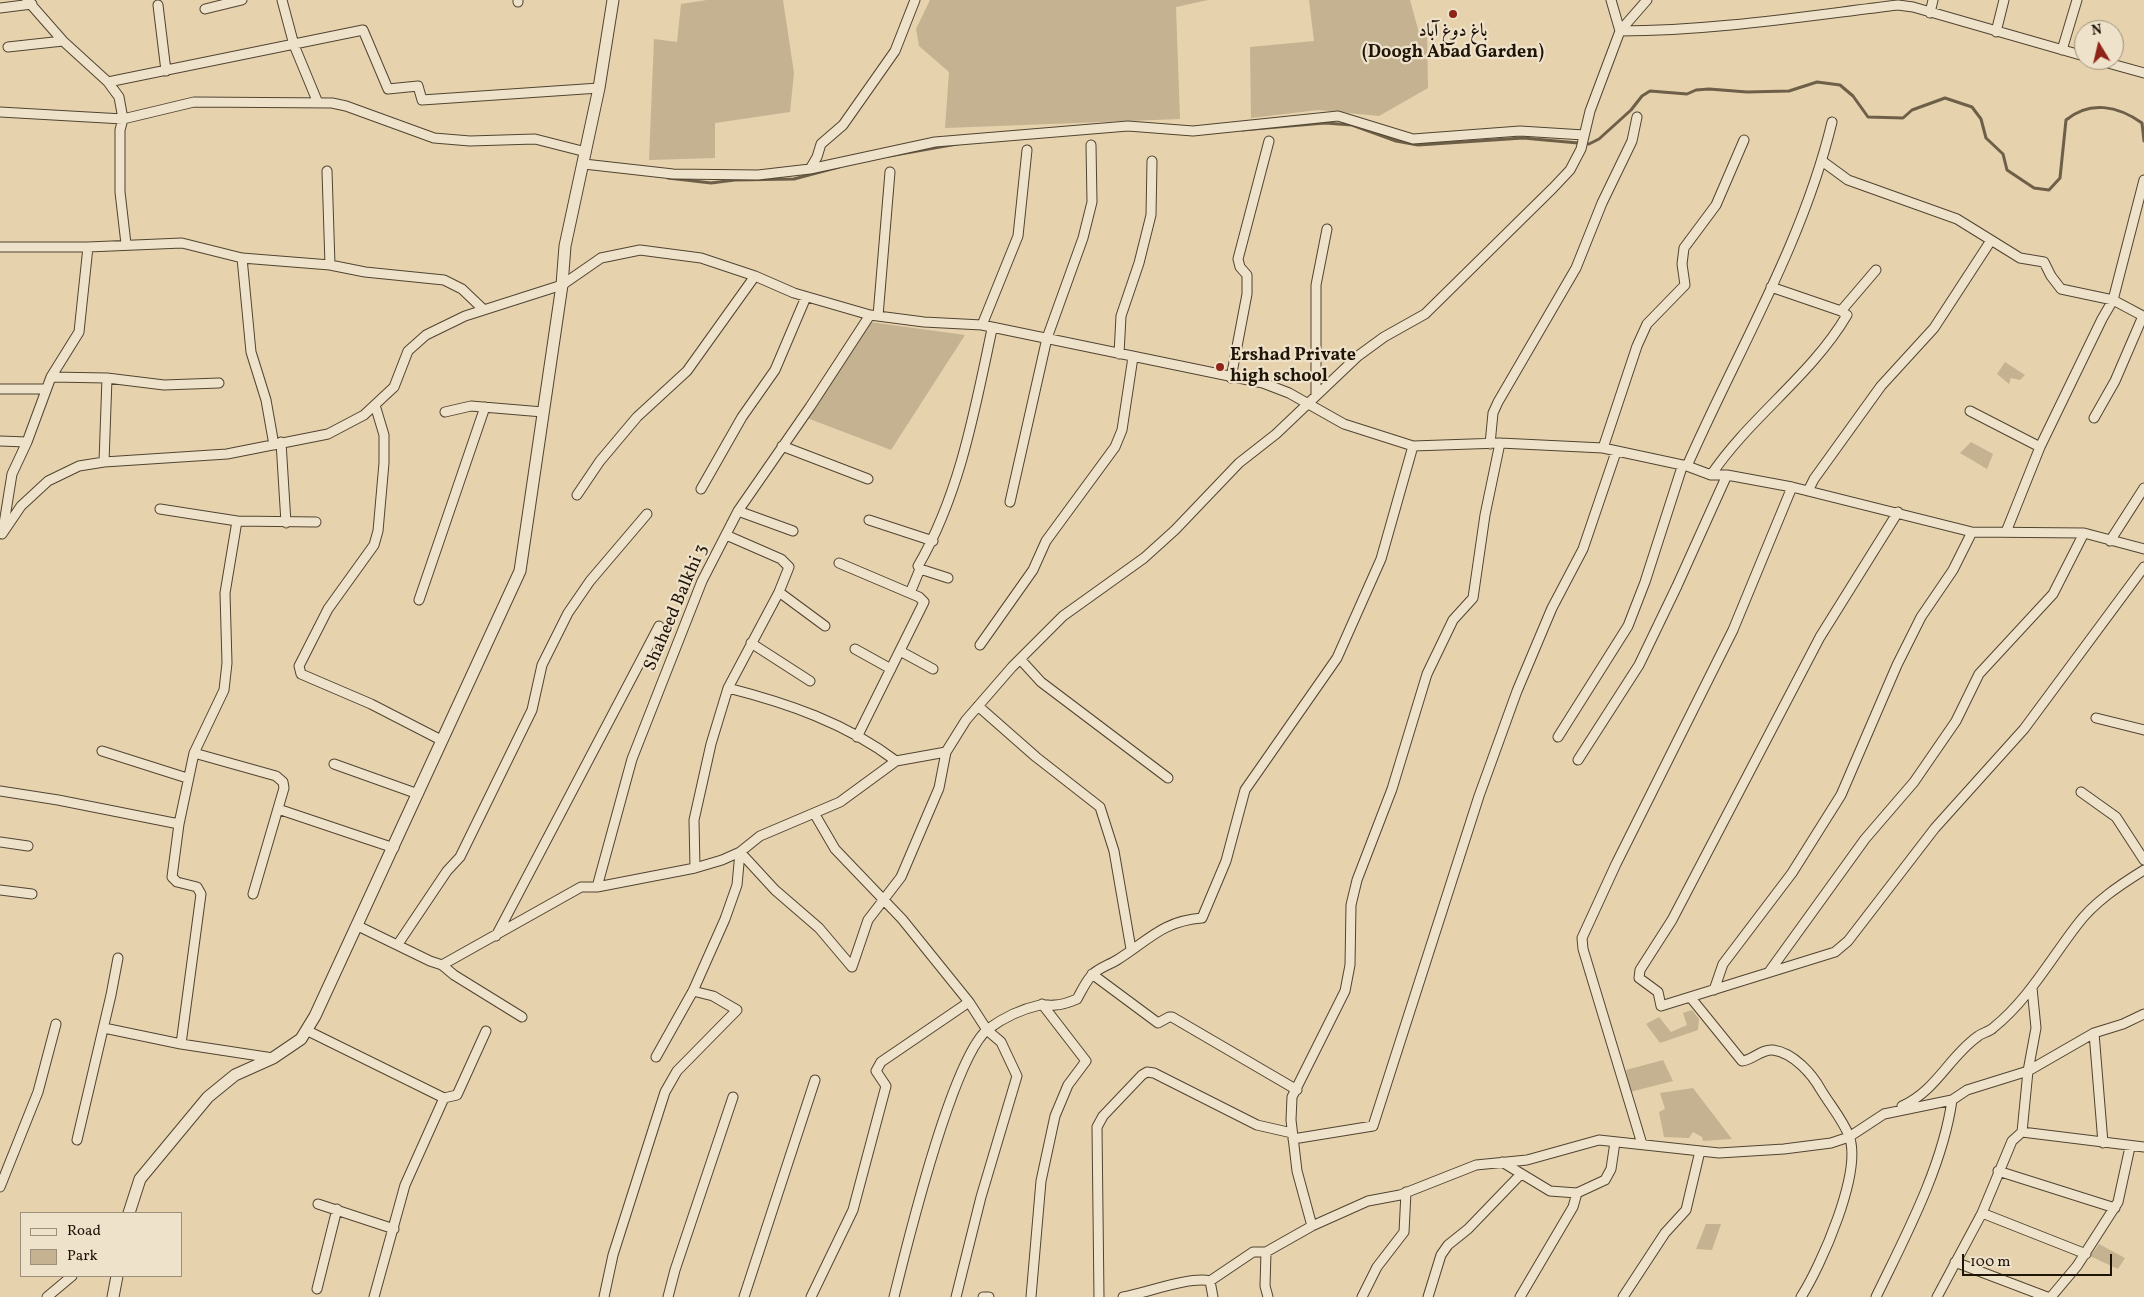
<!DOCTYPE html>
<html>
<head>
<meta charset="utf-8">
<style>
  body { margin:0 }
  #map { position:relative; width:2144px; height:1297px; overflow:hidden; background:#e6d2ad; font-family:Vollkorn,serif }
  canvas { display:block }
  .legend { position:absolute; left:20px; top:1212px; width:162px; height:65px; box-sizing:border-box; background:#efe2ca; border:1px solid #9c907c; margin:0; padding:6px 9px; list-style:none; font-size:15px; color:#1f1408 }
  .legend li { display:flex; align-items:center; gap:10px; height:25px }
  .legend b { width:25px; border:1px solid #9c907c }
  .north { position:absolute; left:2074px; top:20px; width:50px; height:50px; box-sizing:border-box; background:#efe2ca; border:1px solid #9c907c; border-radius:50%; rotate:351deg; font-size:14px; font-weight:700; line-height:20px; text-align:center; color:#1f1408 }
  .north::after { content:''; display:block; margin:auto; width:18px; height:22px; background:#8f2418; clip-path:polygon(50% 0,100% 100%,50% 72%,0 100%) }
  .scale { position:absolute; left:1962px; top:1254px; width:150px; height:22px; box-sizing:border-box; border:2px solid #1f1408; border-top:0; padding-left:6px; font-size:15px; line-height:18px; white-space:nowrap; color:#1f1408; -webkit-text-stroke:4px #efe2ca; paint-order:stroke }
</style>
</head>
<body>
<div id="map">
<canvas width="2144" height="1297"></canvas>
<ul class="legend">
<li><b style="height:6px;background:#efe2ca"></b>Road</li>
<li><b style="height:14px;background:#c4b291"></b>Park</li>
</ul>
<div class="north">N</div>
<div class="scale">100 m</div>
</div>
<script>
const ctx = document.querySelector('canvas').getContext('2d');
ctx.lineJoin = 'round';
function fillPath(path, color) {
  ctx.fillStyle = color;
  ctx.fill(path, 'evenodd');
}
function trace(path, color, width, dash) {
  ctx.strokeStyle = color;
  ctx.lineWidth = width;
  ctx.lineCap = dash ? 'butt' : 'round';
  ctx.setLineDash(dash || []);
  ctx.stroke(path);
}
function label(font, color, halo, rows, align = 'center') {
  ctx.font = font + ' Vollkorn,Amiri,serif';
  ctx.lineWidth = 4.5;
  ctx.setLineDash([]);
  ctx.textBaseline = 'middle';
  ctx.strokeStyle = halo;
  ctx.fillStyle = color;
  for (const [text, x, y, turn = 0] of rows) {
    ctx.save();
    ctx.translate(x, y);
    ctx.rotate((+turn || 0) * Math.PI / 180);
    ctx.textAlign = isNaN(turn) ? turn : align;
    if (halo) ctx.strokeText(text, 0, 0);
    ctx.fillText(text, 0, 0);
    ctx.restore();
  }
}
fillPath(new Path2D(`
  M 707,0 L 783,0 L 794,73 L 790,112 L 715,123 L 715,158 L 649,160 L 654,39 L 677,42 L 681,4 Z
  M 930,0 L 1208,0 L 1176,7 L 1180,119 L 945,128 L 949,72 L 919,46 L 916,29 Z
  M 1309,0 L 1410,0 L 1419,33 L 1427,32 L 1428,88 L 1379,116 L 1318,110 L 1251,118 L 1250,47 L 1314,41 Z
  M 870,322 L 965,335 L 891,450 L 807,418 Z
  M 2005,362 L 2025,375 L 2020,380 L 2011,378 L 2009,384 L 1997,374 Z
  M 1971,442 L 1993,454 L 1987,469 L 1960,453 Z
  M 1692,1010 L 1699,1019 L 1698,1030 L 1660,1043 L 1646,1024 L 1659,1017 L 1671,1032 L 1687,1025 L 1683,1013 Z
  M 1663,1060 L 1673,1081 L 1630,1092 L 1626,1070 Z
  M 1693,1088 L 1732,1139 L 1703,1141 L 1702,1137 L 1693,1132 L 1689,1138 L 1664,1137 L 1659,1112 L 1665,1109 L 1660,1093 Z
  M 1706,1224 L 1721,1224 L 1712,1250 L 1696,1249 Z
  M 2099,1244 L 2125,1258 L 2118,1269 L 2090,1256 Z`), '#c4b291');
trace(new Path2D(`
  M 1242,130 L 1325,123 L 1352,125 L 1396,141 L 1418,145 L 1523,138 L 1589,144 L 1599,139 L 1631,110 L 1642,96 L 1650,91 L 1687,94 L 1696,90 L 1709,89 L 1747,92 L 1789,91 L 1817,82 L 1840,85 L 1853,96 L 1868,117 L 1903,118 L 1912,110 L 1945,98 L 1972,107 L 1981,119 L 1986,138 L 2003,154 L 2007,170 L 2034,188 L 2049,190 L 2060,178 L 2066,120 C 2090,100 2118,106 2142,123 L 2144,141
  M 889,156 L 957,144
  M 668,178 L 711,183 L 735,180 L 794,179 L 839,167`), '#6e5f49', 3);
const minor = new Path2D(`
  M 27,0 L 63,41 L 108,82 L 119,97 L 123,119 L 120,130 L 120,192 L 126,244
  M 282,0 L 294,45 L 318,103
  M 518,0 L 518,2
  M 1611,0 L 1620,31 C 1713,31 1806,16 1898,5 L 1913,7 L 2084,56
  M 158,5 L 166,71
  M 0,8 L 32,4
  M 205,9 L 242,0
  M 1930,13 L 1933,0
  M 1996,32 L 2004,0
  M 8,47 L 63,41
  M 2062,50 L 2077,0
  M 2097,60 L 2144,73
  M 108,82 L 363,30 L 388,89 L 418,86 L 422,100 L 599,88
  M 0,112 L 123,119 L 194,102 L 332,103 L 346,106 L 434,138 L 470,141 L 535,139 L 586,152
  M 1822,161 L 1848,180 L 1957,219 L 2020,258 L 2044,262 L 2051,276 L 2061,289 L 2113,300 L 2143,316 L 2115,381 L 2094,418
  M 584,164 L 673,174 L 758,175 L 810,169 L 935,142 L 1128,126 L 1193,131 L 1338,116 L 1413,139 L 1520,131 L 1584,135
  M 810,169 L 817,157 L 821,144 L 843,125 L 895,51 L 915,0
  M 327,171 L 330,265
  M 0,247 L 88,247 L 182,243 L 242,258 L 330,265 L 365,272 L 444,280 L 462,289 L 484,310
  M 242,258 L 251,352 L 266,400 L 274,445
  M 1841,311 L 1876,270
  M 878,316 L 890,172
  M 982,325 L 1018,236 L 1027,150
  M 1119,354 L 1121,316 L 1139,263 L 1151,215 L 1152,161
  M 51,377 L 107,378 L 164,385 L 219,383
  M 1231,378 L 1247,294 L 1247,275 L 1240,267 L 1238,259 L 1269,141
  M 0,389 L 46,389
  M 1316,395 L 1316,285 L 1327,229
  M 375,405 L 384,435 L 384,463 L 378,531 L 374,545 L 328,609 L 299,666 L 301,674 L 371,704 L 441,740
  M 1970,411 L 2040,447
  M 445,412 L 471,406 L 543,412
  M 0,441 L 27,442
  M 281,442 L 286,523
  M 1490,444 L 1493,413 L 1498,402 L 1576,268 L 1602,203 L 1632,141 L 1637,117
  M 782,446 L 868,479
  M 1603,448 L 1637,346 L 1647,324 L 1685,285 L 1682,264 L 1684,248 L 1716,205 L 1744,140
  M 104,462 L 107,378
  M 1687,466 C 1737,352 1803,243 1832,122
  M 1711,475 C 1750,417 1811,376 1847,315 L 1841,311 L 1771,287
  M 701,489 L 742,417 L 775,370 L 806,297
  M 1808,491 L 1814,479 L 1881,386 L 1934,328 L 1990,242
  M 577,495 L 600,461 L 637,417 L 687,371 L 755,276
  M 1010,502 L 1047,338 L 1083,238 L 1092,202 L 1091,145
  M 160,509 L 237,521 L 316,522
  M 738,511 L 793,531
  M 1898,512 L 1820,637 L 1672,920 L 1640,970 L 1639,978 L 1658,992 L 1661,1006 L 1835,952 L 1848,941 L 1935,828 L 2024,729 L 2144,567
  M 869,520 L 933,541
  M 3,530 L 12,474 L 27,442 L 51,377 L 79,332 L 88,247
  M 2006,532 L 2040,447 L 2102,319 L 2113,300 L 2144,180
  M 2,534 L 21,506 L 48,481 L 79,466 L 104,462 L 227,454 L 328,434 L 364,415 L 394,387 L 408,351 L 426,335 L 465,316 L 562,285 L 601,258 L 640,250 L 701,258 L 755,276 L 794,293 L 870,315 L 924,322 L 982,325 L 1263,383 L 1289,393 L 1344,424 L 1413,446 L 1500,443 L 1603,448 L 1687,466 L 1711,475 L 1727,475 L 1792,487 L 1972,532 L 2084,533 L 2144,549
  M 2110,541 L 2144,488
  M 839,563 L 919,597 L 924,602 L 857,737
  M 948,578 L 920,569 L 918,566 C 960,494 975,409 992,329
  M 779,592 L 825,626
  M 910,593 L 920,569
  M 419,600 L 485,407
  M 751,643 L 810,681
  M 980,645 L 1033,570 L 1046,541 L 1115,447 L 1122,430 L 1133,357
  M 855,649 L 891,669
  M 900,651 L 933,669
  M 1020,659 L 1041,682 L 1168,778
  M 728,688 C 787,703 846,723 896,761
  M 978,706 L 1036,757 L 1100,807 L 1114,851 L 1131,949
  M 2096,718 L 2144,730
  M 1558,737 L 1628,626 L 1645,582 L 1682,467
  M 102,751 L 187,778
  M 194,753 L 276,776 L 283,782 L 284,788 L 253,894
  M 1578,760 L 1639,665 L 1677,586 L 1727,475
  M 334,764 L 418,794
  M 0,791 L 58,800 L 179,824
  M 2081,792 L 2116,817 L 2144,860
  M 278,809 L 394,848
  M 814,813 L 835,849 L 902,919 L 969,1002 L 987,1030 L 1001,1042 L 1017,1076 L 981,1197 L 956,1297
  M 0,842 L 28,846
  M 740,852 L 775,890 L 819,928 L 852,967
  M 695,868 L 694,820 L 711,744 L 728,688 L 779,592 L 789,567 L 781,559 L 726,535
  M 597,887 L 632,759 L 702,581 L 738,511 L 810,407 L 870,315
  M 0,890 L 32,894
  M 358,926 L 430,961 L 442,965 L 581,887 L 597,887 L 695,868 L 722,860 L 740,852 L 760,836 L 840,802 L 896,761 L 946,752
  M 496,936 L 659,626
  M 398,944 L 447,871 L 460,857 L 532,710 L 542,665 L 568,613 L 590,581 L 647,514
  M 442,965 L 454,975 L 522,1017
  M 852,967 L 868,920 L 901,877 L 939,788 L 946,752 L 966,720 L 1012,667 L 1063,616 L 1144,558 L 1175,530 L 1239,463 L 1276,434 L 1358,356 L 1384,337 L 1425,314 L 1553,188 L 1570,170 L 1581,149 L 1590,111 L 1620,31 L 1647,0
  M 1769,972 L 1865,839 L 1914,782 L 1956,721 L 1979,674 L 2053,594 L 2084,533
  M 1092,974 L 1158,1023 L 1169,1017 L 1172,1017 L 1297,1090
  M 1714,990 L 1723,964 L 1792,873 L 1841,795 L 1897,665 L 1921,617 L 1953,570 L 1972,532
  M 1691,998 L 1742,1061 C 1753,1060 1761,1049 1773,1050 C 1794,1053 1812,1074 1821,1090 C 1830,1105 1843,1120 1849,1136 C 1863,1171 1821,1266 1801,1297
  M 104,1028 L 181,1044 L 273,1058
  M 306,1030 L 444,1098 L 457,1095 L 486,1031
  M 2094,1033 L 2103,1143
  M 181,1044 L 201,894 L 197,887 L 177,882 L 172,877 L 179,824 L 194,753 L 224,690 L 227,663 L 225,593 L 237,521
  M 656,1057 L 693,991 L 725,919 L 737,885 L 740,852
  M 1902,1106 C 1936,1091 1949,1057 1977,1037 C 1981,1033 1989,1032 1993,1028 C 2028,1000 2050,960 2077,925 C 2094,902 2120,885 2144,870
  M 2022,1132 L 2144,1147
  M 1293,1139 L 1373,1126 L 1479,796 L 1517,691 L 1552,608 L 1583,549 L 1616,452
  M 77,1140 L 111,995 L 118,958
  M 1642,1144 L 1583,949 L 1582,938 L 1616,864 L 1733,630 L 1792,487
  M 1502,1162 L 1550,1191 L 1577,1193 L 1605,1180 L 1611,1169 L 1615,1142
  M 1998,1171 L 2115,1208
  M 0,1187 L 38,1092 L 56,1024
  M 318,1204 L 394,1229
  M 1982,1213 L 2086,1254
  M 1312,1226 L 1297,1171 L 1291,1120 L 1292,1097 L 1345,991 L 1350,965 L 1351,905 L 1357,880 L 1392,789 L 1427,674 L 1453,620 L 1473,598 L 1485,515 L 1500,443
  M 1266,1252 L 1265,1286 L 1268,1297
  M 1955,1262 L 2047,1297
  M 1210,1281 L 1213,1297
  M 317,1289 L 337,1209
  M 47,1297 L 72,1276
  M 374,1297 L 405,1185 L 444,1098
  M 604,1297 L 613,1255 L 665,1092 L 677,1071 L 737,1010 L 713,996 L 693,991
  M 668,1297 L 675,1270 L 733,1097
  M 744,1297 L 815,1080
  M 811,1297 L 853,1210 L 886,1086 L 876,1071 L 881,1062 L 969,1002
  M 894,1297 C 907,1245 952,1058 988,1029 C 1003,1018 1022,1009 1040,1005 C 1045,1004 1050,1006 1055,1005 C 1062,1005 1070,1002 1077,999 C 1081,992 1085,983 1091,976 C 1096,969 1109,965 1117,960 C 1148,941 1162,921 1202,918 L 1226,861 L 1245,790 L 1337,658 L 1381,559 L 1413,446
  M 983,1297 L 989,1297
  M 1031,1297 L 1041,1181 L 1055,1116 L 1068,1085 L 1086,1061 L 1042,1004
  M 1099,1297 L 1097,1127 L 1103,1116 L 1142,1075 L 1147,1072 L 1154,1073 L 1257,1125 L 1292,1133
  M 1123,1297 C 1146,1293 1190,1276 1210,1281 L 1253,1252 L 1266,1252 L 1312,1226 L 1368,1201 L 1400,1195 L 1476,1165 L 1527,1160 L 1599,1140 L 1719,1153 L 1784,1149 L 1831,1143 L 1849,1137 L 1884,1114 L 1952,1100 L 1967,1090 L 2028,1071 L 2094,1033 L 2123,1024 L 2144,1014
  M 1362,1297 L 1377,1267 L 1404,1232 L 1406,1192
  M 1428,1297 L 1441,1255 L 1448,1245 L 1468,1229 L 1521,1174
  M 1520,1297 L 1573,1207 L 1577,1193
  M 1623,1297 L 1665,1233 L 1686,1210 L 1700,1151
  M 1876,1297 C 1905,1237 1943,1166 1952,1100
  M 1937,1297 L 1982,1213 L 2012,1141 L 2022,1132 L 2028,1071 L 2036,1028 L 2032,988
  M 2051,1297 L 2077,1266 L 2118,1202 L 2130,1147`);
const tertiary = new Path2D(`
  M 129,1213 L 140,1179 L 208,1097 L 235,1075 L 273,1058 L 301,1039 L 315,1016 L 520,571 L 562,285 L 565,246 L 599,88 L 613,0
  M 113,1297 L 117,1276`);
trace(minor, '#514431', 11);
trace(tertiary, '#514431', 13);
trace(minor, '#efe2ca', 9);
trace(tertiary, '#efe2ca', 11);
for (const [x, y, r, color] of [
  [1453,14,5,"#8f2418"],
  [1220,367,5,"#8f2418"]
]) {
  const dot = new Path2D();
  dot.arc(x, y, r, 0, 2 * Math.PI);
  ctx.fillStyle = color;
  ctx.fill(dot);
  trace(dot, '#efe2ca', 2);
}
label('bold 18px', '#1f1408', '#efe2ca', [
  ["باغ دوغ آباد",1453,33],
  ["(Doogh Abad Garden)",1453,54],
  ["Ershad Private",1230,357,"left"],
  ["high school",1230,378,"left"]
]);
label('18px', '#1f1408', '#efe2ca', [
  ["Shaheed Balkhi 3",677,608,-67]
]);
</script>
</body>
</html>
